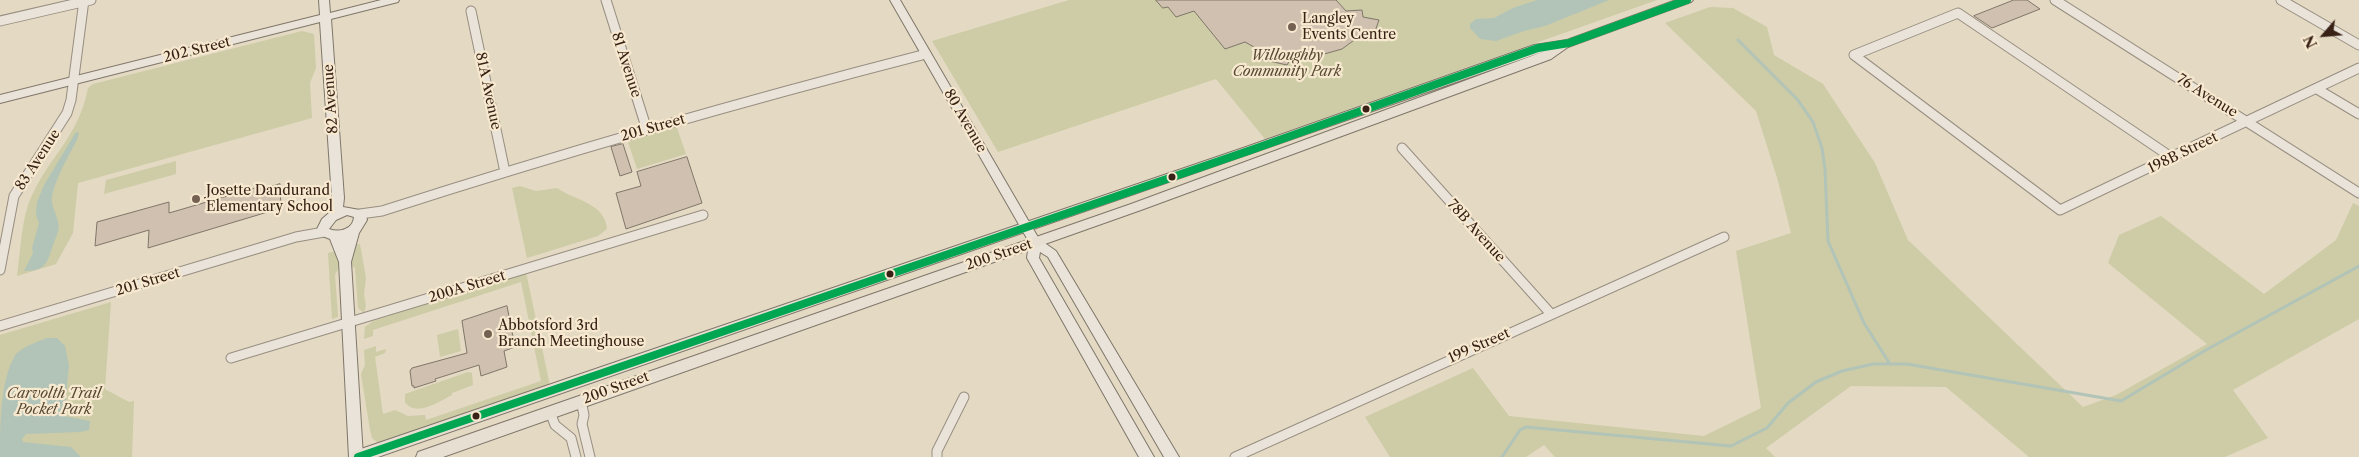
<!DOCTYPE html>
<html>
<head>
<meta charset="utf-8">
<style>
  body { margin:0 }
  #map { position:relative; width:2359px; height:457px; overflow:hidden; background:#e4d9c3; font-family:"Libre Caslon Text",serif }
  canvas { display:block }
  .north { position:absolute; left:2299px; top:10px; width:50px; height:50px; -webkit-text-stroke:4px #f7e9d0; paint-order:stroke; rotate:243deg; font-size:14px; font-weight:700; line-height:20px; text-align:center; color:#382115 }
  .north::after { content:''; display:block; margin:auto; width:18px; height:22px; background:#382115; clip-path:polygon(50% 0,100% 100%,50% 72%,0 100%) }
</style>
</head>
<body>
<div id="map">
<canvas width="2359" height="457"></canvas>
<div class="north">N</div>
</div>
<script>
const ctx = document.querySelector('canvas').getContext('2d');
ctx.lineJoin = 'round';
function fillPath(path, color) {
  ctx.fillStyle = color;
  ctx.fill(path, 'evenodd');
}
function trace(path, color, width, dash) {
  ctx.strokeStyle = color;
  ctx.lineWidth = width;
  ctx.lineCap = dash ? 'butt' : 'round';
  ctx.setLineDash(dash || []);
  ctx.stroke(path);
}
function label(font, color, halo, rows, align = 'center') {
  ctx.font = font + ' "Libre Caslon Text",serif';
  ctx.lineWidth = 4.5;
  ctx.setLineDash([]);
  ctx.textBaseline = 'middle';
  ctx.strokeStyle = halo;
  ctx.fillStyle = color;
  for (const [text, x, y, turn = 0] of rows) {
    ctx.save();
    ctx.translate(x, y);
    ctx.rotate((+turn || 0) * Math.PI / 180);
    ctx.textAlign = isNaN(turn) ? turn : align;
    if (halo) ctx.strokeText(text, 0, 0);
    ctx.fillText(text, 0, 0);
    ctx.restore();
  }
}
fillPath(new Path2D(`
  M 1069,0 L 1657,0 L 1265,139 L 1216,79 L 998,152 L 932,41 Z
  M 1710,7 L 1733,8 L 1767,27 L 1774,55 L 1823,84 L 1875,163 L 1908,240 L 2083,407 L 2116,395 L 2207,344 L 2108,263 L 2119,235 L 2161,216 L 2264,294 L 2336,240 L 2353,203 L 2359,206 L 2359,319 L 2233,390 L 2268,438 L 2225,457 L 2029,457 L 1946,387 L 1851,386 L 1766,448 L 1775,457 L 1555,457 L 1544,445 L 1526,457 L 1390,457 L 1365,417 L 1473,368 L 1509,416 L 1704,436 L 1761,408 L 1736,251 L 1791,233 L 1778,181 L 1756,111 L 1665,23 Z
  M 302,31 L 314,34 L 316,68 L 310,83 L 312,118 L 78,183 L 73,233 L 56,264 L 17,276 C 21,249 21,217 33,193 C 52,154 79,135 88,88 L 93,84 Z
  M 676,125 L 686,154 L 637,169 L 628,142 Z
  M 176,161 L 176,174 L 104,194 L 106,180 Z
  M 520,186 L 536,191 L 557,188 C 576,201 605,203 607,229 L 598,236 L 527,258 L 512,188 Z
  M 360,244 L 366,278 L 364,294 L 366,306 L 364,313 L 358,308 L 355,268 L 351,265 L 352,245 Z
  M 336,251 L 339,267 L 335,275 L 338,317 L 332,319 L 328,253 Z
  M 526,272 L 550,386 L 378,443 L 372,438 L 370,430 L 361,374 L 365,365 L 364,350 L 376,346 L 376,352 L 386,349 L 385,353 L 375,357 L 383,414 L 395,410 L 408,416 L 425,415 L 426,420 L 541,381 L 521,282 L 373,330 L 373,336 L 364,339 L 365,327 L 373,321 Z
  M 111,302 L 105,389 L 129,402 L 134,401 L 132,457 L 0,457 L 0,335 Z
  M 458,329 L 461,351 L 440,357 L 437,335 Z
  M 468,372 L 472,373 L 473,385 L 452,393 L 452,395 C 440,401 415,418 405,402 L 405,394 Z`), '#cdcca6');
fillPath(new Path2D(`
  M 1537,0 L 1609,0 L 1545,26 L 1524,31 L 1496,41 L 1480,39 L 1470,28 L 1470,24 L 1476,19 L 1494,18 L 1513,8 Z
  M 76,132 L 79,133 L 77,140 C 68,157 56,177 52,196 C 51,207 56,212 58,222 C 60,229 57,234 55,240 C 47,259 50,271 24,271 L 33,253 L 32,248 L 39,223 L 36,215 L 37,202 L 44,185 Z
  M 47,338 L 57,338 L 65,346 L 69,365 L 64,416 L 90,421 L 89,430 L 80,432 L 26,434 L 22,439 L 23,442 L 71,447 L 81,457 L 0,457 C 0,425 0,379 16,354 C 24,346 37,342 47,338 Z`), '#b1c4b7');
trace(new Path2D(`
  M 1738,40 L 1797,99 L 1813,122 L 1822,148 L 1825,169 L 1828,241 L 1864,323 L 1890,364
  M 1502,457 L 1520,430 L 1526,427 L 1731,446 L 1767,428 L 1788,403 L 1816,382 L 1842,371 L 1873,364 L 1907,364 L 2121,401 L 2206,350 L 2359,266`), '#b1c4b7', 3);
const building = new Path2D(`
  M 1156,0 L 1336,0 L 1346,11 L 1362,10 L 1363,17 L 1379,20 L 1373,37 L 1361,35 L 1342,49 L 1303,60 L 1291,58 L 1287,65 L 1260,59 L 1263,52 L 1245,42 L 1225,49 L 1194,11 L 1176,17 L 1168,7 L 1163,8 Z
  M 2014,0 L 2027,0 L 2040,9 L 1992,28 L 1974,16 Z
  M 623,144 L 632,172 L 620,176 L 611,147 Z
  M 687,157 L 702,203 L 626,229 L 616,193 L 641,186 L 637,172 Z
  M 280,184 L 281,208 L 148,248 L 149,230 L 95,246 L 97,222 L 169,202 L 169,213 L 265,185 L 265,188 Z
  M 507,306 L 515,347 L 504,351 L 507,367 L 481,376 L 479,365 L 435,379 L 436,381 L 414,388 L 414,386 L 412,386 L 410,371 L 412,368 L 467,353 L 462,321 Z`);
fillPath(building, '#d0c0af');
trace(building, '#7f7669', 1);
const street = new Path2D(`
  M 606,0 L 647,130
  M 2055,0 L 2359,193
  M 2281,0 L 2359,45
  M 471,11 L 505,172
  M 1958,13 L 2171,157 L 2060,210 L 1854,55 Z
  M 0,21 L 91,0
  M 2317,89 L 2359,114
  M 1402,148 L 1551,314
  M 2171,157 L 2359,68
  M 360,214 L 382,211 C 562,153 743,101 926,54
  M 0,270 L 14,196 L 67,113 L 71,100 L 84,0
  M 0,326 L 296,237 L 324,232
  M 231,358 L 703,215
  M 581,401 L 584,415 L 582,424 L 590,457
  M 550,412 L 555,425 L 571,438 L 576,457
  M 937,457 L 937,451 L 964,397
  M 1235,457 L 1724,237`);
const secondary = new Path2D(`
  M 319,0 L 329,0 L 330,13 L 381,0 L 399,0 L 398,2 L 331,19 L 344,198 L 343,207 L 360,210 L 366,214 L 367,220 L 359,233 L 351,262 L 363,457 L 349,457 L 339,262 L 330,239 L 320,235 L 317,229 L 322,219 L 330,212 L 332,198 L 320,22 L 0,103 L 0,95 L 320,15 ZM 347,215 L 354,217 C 353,229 340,233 329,229 L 336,220 Z
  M 890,0 L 900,0 L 1039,239 L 1056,251 L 1179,457 L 1164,457 L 1048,257 L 1040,252 L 1039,258 L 1154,457 L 1139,457 L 1027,258 L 1029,242 Z`);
const primary = new Path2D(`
  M 1676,0 L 1693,0 L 1691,2 L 1568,47 L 1551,59 L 1141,210 L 443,457 L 416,457 L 418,452 L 1131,204 L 1548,50 L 378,457 L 350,457 L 352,452 L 358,450 L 1246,147 L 1534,45 L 1567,40 Z`);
trace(street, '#988e80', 11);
trace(secondary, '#7f7669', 2);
trace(primary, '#7f7669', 2);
trace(street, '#e9e3d9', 9);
fillPath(secondary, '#e9e3d9');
fillPath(primary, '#e6dfd2');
trace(new Path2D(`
  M 358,457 L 1251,150 L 1538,48 L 1569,43 L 1687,0`), '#00a651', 8);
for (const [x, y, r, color] of [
  [1292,27,5,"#746152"],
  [1366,109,4.5,"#382115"],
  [1172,177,4.5,"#382115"],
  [196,199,5,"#746152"],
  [890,274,4.5,"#382115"],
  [488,334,5,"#746152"],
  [476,416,4.5,"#382115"]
]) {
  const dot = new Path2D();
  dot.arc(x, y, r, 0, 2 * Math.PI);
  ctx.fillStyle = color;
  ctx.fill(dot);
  trace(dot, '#f7e9d0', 2);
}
label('14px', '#382115', '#f7e9d0', [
  ["Langley",1302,19],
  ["Events Centre",1302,35],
  ["Josette Dandurand",206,191],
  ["Elementary School",206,207],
  ["Abbotsford 3rd",498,326],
  ["Branch Meetinghouse",498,342]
], 'left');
label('14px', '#382115', '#f7e9d0', [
  ["202 Street",197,50,-14],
  ["81 Avenue",626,65,72],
  ["81A Avenue",488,91,78],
  ["76 Avenue",2207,96,32],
  ["82 Avenue",331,99,-94],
  ["80 Avenue",965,121,60],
  ["201 Street",653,128,-16],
  ["198B Street",2183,153,-26],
  ["83 Avenue",38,160,-57],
  ["78B Avenue",1476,231,48],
  ["200 Street",999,255,-19],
  ["201 Street",148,282,-17],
  ["200A Street",467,287,-17],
  ["199 Street",1479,346,-24],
  ["200 Street",616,388,-20]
]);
label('italic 14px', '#584933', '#f7e9d0', [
  ["Willoughby",1287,56],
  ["Community Park",1287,72],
  ["Carvolth Trail",54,394],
  ["Pocket Park",54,410]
]);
</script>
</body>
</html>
